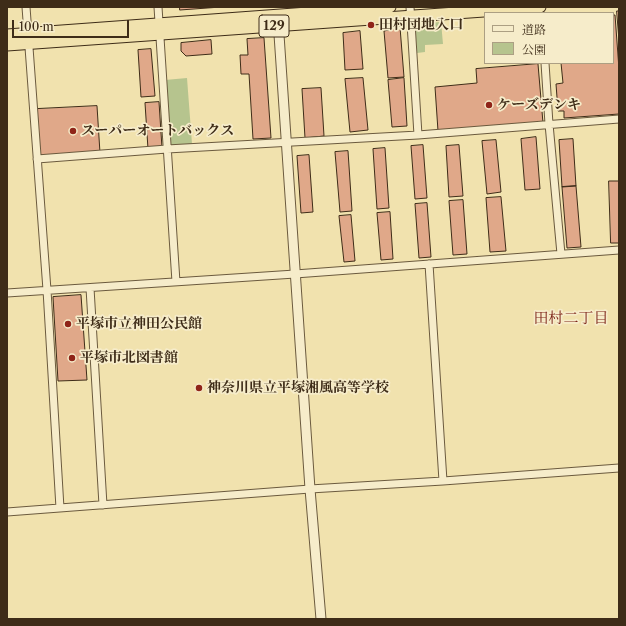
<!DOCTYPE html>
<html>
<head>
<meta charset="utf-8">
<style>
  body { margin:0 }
  #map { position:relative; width:626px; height:626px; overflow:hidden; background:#f1e2ae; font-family:"Libre Caslon Text","Noto Serif JP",serif }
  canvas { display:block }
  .frame { position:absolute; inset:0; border:8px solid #3e2c18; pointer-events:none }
  .legend { position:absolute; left:484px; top:12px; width:130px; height:52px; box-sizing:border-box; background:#f6ecca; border:1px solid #ac9f83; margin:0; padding:5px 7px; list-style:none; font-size:12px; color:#3e2c18 }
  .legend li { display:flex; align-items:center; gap:8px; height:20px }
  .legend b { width:20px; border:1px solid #ac9f83 }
  .scale { position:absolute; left:12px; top:20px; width:117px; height:18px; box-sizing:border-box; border:2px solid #3e2c18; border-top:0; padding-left:5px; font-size:12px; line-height:14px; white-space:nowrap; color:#3e2c18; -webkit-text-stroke:3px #f6ecca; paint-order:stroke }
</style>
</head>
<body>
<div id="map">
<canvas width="626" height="626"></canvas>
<div class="frame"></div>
<ul class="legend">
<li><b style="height:5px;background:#f6ecca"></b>道路</li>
<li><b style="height:11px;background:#b6c48e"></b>公園</li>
</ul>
<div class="scale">100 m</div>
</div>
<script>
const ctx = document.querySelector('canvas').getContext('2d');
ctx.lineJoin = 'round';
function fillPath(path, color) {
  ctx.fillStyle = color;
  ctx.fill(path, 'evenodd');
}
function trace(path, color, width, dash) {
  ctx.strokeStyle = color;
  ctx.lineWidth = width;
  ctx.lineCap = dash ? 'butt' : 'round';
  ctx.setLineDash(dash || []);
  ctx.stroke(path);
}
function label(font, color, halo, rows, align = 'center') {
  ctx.font = font + ' "Libre Caslon Text","Noto Serif JP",serif';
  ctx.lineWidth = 3.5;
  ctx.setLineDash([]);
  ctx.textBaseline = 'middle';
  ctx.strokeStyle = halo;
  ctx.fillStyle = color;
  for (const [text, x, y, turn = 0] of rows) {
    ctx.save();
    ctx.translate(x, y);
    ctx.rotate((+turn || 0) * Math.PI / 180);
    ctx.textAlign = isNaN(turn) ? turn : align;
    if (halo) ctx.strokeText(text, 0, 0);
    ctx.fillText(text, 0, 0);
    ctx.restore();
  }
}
fillPath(new Path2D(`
  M 441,22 L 443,44 L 425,45 L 425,52 L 417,53 L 415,24 Z
  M 187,78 L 192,144 L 172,146 L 170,144 L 165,80 Z`), '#b6c48e');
const building = new Path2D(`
  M 180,7 L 221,7 L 180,10 Z
  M 617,11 L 619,11 L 619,40 Z
  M 613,15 L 615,15 L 619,69 L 619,114 L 564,118 L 564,111 L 558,111 L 556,84 L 563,83 L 561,63 L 613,63 Z
  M 400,27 L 404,77 L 388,78 L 384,31 L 389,30 L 390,28 Z
  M 360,31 L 363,69 L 345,70 L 343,33 Z
  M 264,38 L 271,138 L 253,139 L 249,74 L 241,74 L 240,55 L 248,55 L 247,39 Z
  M 211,40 L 212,54 L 186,56 L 181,51 L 181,43 Z
  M 151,49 L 155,96 L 141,97 L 138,50 Z
  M 538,64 L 543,123 L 438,131 L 435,87 L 477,83 L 476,69 Z
  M 363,78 L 368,130 L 350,132 L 345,79 Z
  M 404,78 L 407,126 L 392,127 L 388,80 Z
  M 321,88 L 324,136 L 305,138 L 302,89 Z
  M 159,102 L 162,148 L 148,149 L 145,103 Z
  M 97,106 L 100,153 L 40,156 L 37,109 Z
  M 536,137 L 540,189 L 525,190 L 521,139 Z
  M 573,139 L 576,186 L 562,187 L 559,140 Z
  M 496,140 L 501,192 L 487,194 L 482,141 Z
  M 423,145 L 427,198 L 415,199 L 411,146 Z
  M 459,145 L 463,196 L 449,197 L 446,146 Z
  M 385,148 L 389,208 L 377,209 L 373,149 Z
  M 348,151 L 352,211 L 340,212 L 335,152 Z
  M 309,155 L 313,212 L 301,213 L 297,156 Z
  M 609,181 L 619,181 L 619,243 L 611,243 Z
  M 576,186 L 581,247 L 567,248 L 562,187 Z
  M 501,197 L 506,251 L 490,252 L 486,198 Z
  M 463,200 L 467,254 L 453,255 L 449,201 Z
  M 427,203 L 431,257 L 419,258 L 415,204 Z
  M 390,212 L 393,259 L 381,260 L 377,213 Z
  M 351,215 L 355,261 L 344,262 L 339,216 Z
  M 81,295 L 87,380 L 58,381 L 53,297 Z`);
fillPath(building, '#e0a889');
trace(building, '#3e2c18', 1);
const minor = new Path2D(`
  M 26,7 L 47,290 L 60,508
  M 158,7 L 176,282
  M 410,7 L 418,135
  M 545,63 L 549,124 L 561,254
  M 37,159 L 167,149 L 418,135 L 619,119
  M 429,264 L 443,481
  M 90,288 L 103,505
  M 7,293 L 295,274 L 619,250
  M 7,512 L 310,489 L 443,481 L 619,468`);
const tertiary = new Path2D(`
  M 278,20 L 310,489 L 321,619`);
const trunk = new Path2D(`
  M 7,35 L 390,7
  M 7,45 L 540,7`);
trace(minor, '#6b5a3e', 9);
trace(tertiary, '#6b5a3e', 11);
trace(trunk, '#3e2c18', 13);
trace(minor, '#f6ecca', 7);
trace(tertiary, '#f6ecca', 9);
trace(trunk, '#f1e2ae', 11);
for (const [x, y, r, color] of [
  [371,25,4,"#8f2418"],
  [489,105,4,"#8f2418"],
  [73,131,4,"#8f2418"],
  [68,324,4,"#8f2418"],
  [72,358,4,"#8f2418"],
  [199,388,4,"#8f2418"]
]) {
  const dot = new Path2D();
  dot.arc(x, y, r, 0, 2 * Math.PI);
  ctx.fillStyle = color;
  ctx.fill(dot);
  trace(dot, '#f6ecca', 1.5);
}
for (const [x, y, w] of [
  [274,26,30]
]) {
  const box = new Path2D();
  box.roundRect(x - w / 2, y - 11, w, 22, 3);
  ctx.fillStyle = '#f6ecca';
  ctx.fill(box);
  trace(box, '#3e2c18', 1);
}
label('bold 13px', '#3e2c18', null, [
  ["129",274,26]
]);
label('bold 14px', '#3e2c18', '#f6ecca', [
  ["田村団地入口",379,25],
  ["ケーズデンキ",497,105],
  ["スーパーオートバックス",81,131],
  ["平塚市立神田公民館",76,324],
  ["平塚市北図書館",80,358],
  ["神奈川県立平塚湘風高等学校",207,388]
], 'left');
label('15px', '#7a1f14', '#f6ecca', [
  ["田村二丁目",571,319]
]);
</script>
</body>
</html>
